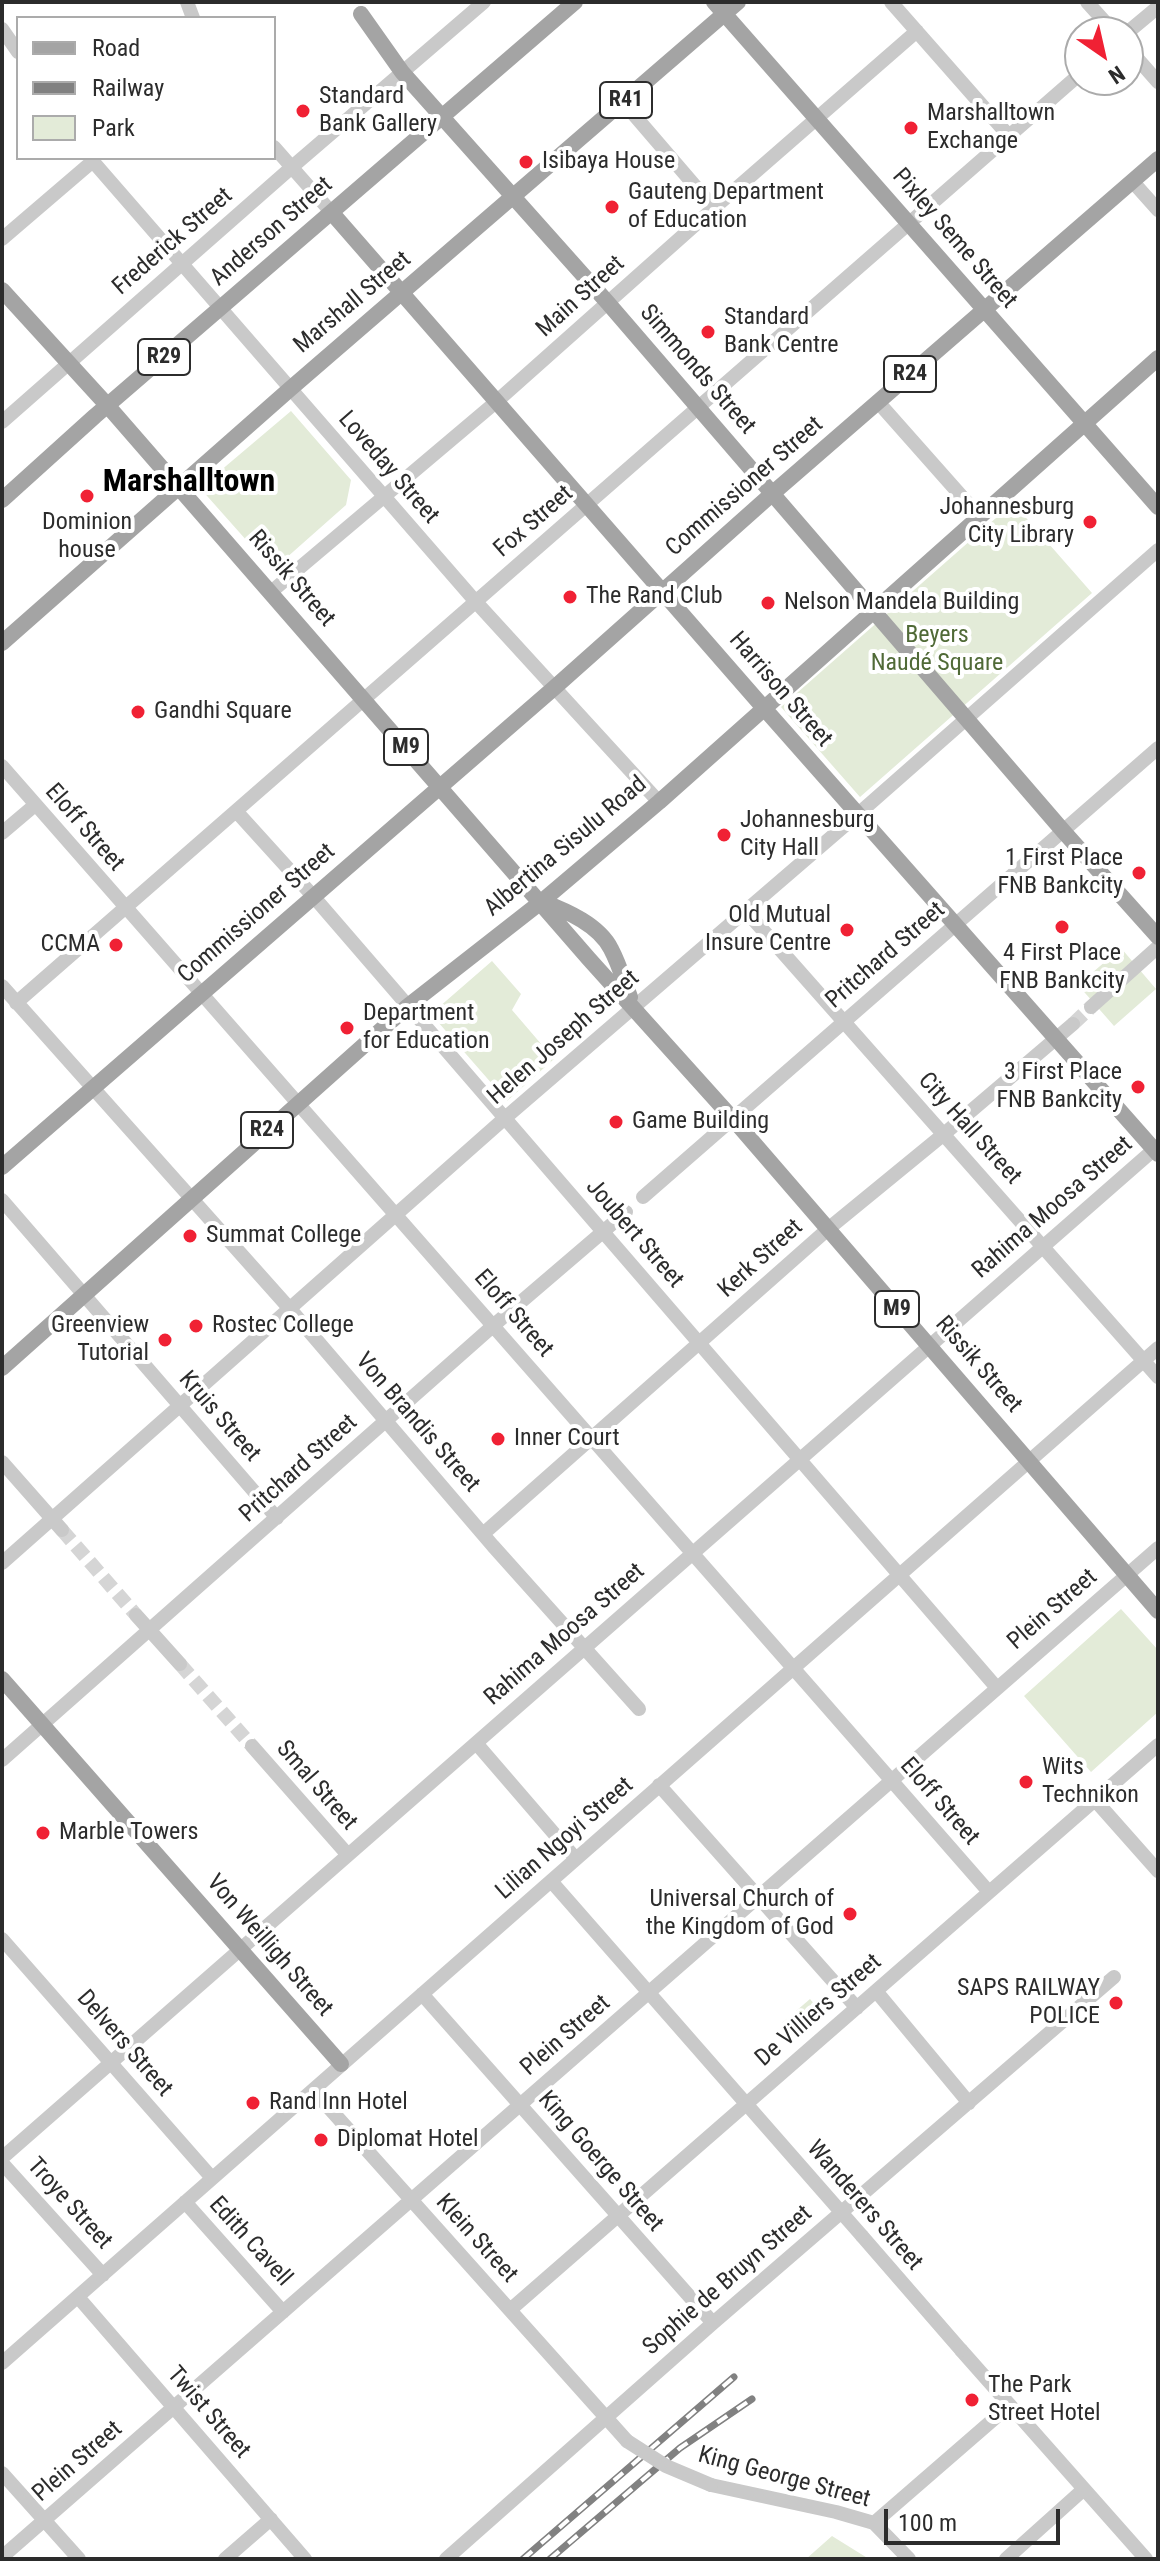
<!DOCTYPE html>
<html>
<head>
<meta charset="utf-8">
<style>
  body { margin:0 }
  #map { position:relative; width:1160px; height:2561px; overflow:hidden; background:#fff; font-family:"Roboto Condensed",sans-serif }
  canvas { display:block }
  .frame { position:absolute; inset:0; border:4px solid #2c2c2c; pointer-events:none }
  .legend { position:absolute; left:16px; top:16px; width:260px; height:144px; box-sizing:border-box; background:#fff; border:2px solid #ababab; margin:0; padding:10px 14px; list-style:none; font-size:24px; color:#2c2c2c }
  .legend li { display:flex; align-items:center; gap:16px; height:40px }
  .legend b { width:40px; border:2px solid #ababab }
  .north { position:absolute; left:1064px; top:16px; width:80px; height:80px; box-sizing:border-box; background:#fff; border:2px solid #ababab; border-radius:50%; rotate:146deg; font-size:22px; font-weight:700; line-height:32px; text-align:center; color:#2c2c2c }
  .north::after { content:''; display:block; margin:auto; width:28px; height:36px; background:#f02134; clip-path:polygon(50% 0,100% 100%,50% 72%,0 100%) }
  .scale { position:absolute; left:884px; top:2509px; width:176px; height:36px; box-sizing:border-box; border:4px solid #2c2c2c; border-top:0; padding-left:10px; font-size:24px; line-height:28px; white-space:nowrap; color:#2c2c2c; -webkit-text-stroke:6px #fff; paint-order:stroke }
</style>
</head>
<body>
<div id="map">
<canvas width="1160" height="2561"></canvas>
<div class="frame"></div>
<ul class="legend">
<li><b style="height:10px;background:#a4a4a4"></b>Road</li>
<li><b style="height:10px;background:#818181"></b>Railway</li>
<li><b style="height:22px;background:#e3ebd8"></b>Park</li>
</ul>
<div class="north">N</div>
<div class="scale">100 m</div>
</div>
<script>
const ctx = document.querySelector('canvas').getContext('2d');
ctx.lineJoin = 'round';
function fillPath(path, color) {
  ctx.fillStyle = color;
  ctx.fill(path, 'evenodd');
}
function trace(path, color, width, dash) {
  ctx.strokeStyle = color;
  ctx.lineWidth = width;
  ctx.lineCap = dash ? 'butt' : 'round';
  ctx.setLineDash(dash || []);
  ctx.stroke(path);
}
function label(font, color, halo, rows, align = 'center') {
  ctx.font = font + ' "Roboto Condensed",sans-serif';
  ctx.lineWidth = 8;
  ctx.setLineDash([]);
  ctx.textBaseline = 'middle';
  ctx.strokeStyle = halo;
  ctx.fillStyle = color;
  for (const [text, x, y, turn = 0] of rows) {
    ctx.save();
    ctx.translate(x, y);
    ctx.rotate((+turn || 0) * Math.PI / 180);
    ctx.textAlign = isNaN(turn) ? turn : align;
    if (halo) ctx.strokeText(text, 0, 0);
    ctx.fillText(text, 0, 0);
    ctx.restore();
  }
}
fillPath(new Path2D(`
  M 291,411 L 351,480 L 346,505 L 285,559 L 263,559 L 200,488 Z
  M 1013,503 L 1092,593 L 860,797 L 781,707 Z
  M 1121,948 L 1156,989 L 1114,1026 L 1078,985 Z
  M 492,961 L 521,994 L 512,1010 L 554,1059 L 507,1101 L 431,1014 Z
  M 1121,1609 L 1158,1650 L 1158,1712 L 1091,1772 L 1024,1696 Z
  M 810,1999 L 822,2013 L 794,2037 L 782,2023 Z
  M 832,2536 L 869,2559 L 870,2559 L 806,2559 Z`), '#e3ebd8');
trace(new Path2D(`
  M 1073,1024 L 1091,1007
  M 62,1530 L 136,1615
  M 180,1664 L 252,1746`), '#d5d5d5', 14, [14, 7]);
trace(new Path2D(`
  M 187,2 L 193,18
  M 891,2 L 1009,136
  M 1087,2 L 1114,32
  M 2,29 L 18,52
  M 1128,32 L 1158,7
  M 1128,48 L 1158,82
  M 623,102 L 714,208
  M 274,147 L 332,213
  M 90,158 L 476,602 L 659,802
  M 1133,182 L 1158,210
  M 2,239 L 93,161
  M 878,402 L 979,516
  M 2,422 L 292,167 L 484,2
  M 271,592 L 496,402 L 714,208 L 917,31
  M 2,766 C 331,1142 661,1516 989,1892
  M 236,811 L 313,896 L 997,1688
  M 2,833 L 35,805
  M 746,911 L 1158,1377
  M 2,986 L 290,1309 L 493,1546 L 639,1709
  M 16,1003 L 1080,74
  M 1091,1007 L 1158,947
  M 643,1197 L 1158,748
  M 2,1200 L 277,1518
  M 2,1462 L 62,1530
  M 483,1534 L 828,1229 L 944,1134 L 1073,1024
  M 2,1563 L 505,1118 L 857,815 L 1158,550
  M 136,1615 L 180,1664
  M 476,1743 L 576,1859
  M 252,1746 L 348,1855
  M 2,1760 L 494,1325 L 626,1212
  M 659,1785 L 857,2008
  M 1095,1800 L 1158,1871
  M 551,1881 L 862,2236
  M 2,1939 L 212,2178
  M 876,1991 L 969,2103
  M 422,1994 L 713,2323
  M 313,2090 L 627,2441
  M 2,2158 L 1158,1146
  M 2,2163 L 103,2275
  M 185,2202 L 283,2312
  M 78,2297 L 305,2559
  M 510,2310 L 1158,1745
  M 961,2350 L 1146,2559
  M 2,2363 L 1158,1348
  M 2,2473 L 79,2559
  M 711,2485 L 836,2512 L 874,2523 L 909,2559
  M 874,2523 L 1010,2405
  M 2,2557 L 1158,1548
  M 225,2559 L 271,2519
  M 446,2559 L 713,2323 L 1114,1977
  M 1006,2559 L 1084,2489`), '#c9c9c9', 14);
trace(new Path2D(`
  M 714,2 L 1158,507
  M 361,14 L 402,72 L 608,303 L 1064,832 L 1158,937
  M 332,213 L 763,707 L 1158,1154
  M 2,290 L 107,405 L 589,959 L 733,1119 L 1158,1611
  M 2,500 L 95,416 L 575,2
  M 2,643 L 290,389 L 738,2
  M 543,902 C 567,911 599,925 611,949 C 619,964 624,981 630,997
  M 2,1167 L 554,688 L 773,493 L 1158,159
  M 2,1368 L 408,1006 L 541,902 L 659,802 L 1158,358
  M 2,1679 L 341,2064`), '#a4a4a4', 16);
const rail = new Path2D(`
  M 523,2559 L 734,2377
  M 550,2559 L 680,2448 L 752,2399`);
trace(rail, '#818181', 7);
trace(rail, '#fff', 4, [12]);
trace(new Path2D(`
  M 862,2236 L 961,2350
  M 627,2441 L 666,2466 L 711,2485`), '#c9c9c9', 14);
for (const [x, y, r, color] of [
  [303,111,8,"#f02134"],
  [911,128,8,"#f02134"],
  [526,162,8,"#f02134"],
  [612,207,8,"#f02134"],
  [708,332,8,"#f02134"],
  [87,496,8,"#f02134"],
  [1090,522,8,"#f02134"],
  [570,597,8,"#f02134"],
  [768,603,8,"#f02134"],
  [138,712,8,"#f02134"],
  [724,835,8,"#f02134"],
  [1139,873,8,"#f02134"],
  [1062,927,8,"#f02134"],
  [847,930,8,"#f02134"],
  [116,945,8,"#f02134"],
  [347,1028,8,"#f02134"],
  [1138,1087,8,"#f02134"],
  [616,1122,8,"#f02134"],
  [190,1236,8,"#f02134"],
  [196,1326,8,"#f02134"],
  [165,1340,8,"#f02134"],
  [498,1439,8,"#f02134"],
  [1026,1782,8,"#f02134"],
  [43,1833,8,"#f02134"],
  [850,1914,8,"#f02134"],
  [1116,2003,8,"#f02134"],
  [253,2103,8,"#f02134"],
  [321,2140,8,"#f02134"],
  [972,2400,8,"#f02134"]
]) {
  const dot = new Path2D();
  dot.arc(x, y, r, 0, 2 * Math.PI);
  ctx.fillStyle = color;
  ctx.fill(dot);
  trace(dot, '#fff', 3);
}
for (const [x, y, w] of [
  [626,100,52],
  [164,357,52],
  [910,374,52],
  [406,747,44],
  [267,1130,52],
  [897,1309,44]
]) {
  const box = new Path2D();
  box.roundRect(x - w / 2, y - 18, w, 36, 6);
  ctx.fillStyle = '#fff';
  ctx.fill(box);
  trace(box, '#2c2c2c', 2);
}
label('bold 22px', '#2c2c2c', null, [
  ["R41",626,100],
  ["R29",164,357],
  ["R24",910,374],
  ["M9",406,747],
  ["R24",267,1130],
  ["M9",897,1309]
]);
label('24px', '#2c2c2c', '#fff', [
  ["Standard",319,97],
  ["Bank Gallery",319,125],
  ["Marshalltown",927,114],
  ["Exchange",927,142],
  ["Isibaya House",542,162],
  ["Gauteng Department",628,193],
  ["of Education",628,221],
  ["Standard",724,318],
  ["Bank Centre",724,346],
  ["Johannesburg",1074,508,"right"],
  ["City Library",1074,536,"right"],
  ["Dominion",87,523,"center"],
  ["house",87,551,"center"],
  ["The Rand Club",586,597],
  ["Nelson Mandela Building",784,603],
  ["Gandhi Square",154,712],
  ["Johannesburg",740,821],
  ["City Hall",740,849],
  ["1 First Place",1123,859,"right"],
  ["FNB Bankcity",1123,887,"right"],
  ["Old Mutual",831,916,"right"],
  ["Insure Centre",831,944,"right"],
  ["CCMA",100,945,"right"],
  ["4 First Place",1062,954,"center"],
  ["FNB Bankcity",1062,982,"center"],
  ["Department",363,1014],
  ["for Education",363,1042],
  ["3 First Place",1122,1073,"right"],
  ["FNB Bankcity",1122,1101,"right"],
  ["Game Building",632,1122],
  ["Summat College",206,1236],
  ["Greenview",149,1326,"right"],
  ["Tutorial",149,1354,"right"],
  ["Rostec College",212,1326],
  ["Inner Court",514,1439],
  ["Wits",1042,1768],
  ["Technikon",1042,1796],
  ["Marble Towers",59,1833],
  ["Universal Church of",834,1900,"right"],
  ["the Kingdom of God",834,1928,"right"],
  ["SAPS RAILWAY",1100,1989,"right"],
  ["POLICE",1100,2017,"right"],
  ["Rand Inn Hotel",269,2103],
  ["Diplomat Hotel",337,2140],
  ["The Park",988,2386],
  ["Street Hotel",988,2414]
], 'left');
label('24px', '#2c2c2c', '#fff', [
  ["Anderson Street",272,232,-41],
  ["Pixley Seme Street",954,239,49],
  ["Frederick Street",173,242,-41],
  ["Main Street",581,297,-42],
  ["Marshall Street",353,303,-40],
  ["Simmonds Street",697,370,49],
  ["Loveday Street",388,468,49],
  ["Commissioner Street",745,487,-41],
  ["Fox Street",534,522,-41],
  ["Rissik Street",291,579,49],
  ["Harrison Street",780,690,49],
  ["Eloff Street",84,828,49],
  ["Albertina Sisulu Road",566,847,-40],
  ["Commissioner Street",257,914,-41],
  ["Pritchard Street",886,956,-41],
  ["Helen Joseph Street",564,1038,-41],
  ["City Hall Street",969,1129,48],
  ["Rahima Moosa Street",1053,1208,-41],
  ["Joubert Street",634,1234,49],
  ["Kerk Street",761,1259,-42],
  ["Eloff Street",513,1314,49],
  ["Rissik Street",978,1365,49],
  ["Kruis Street",219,1417,49],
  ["Von Brandis Street",417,1423,49],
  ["Pritchard Street",299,1469,-42],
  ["Plein Street",1053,1610,-41],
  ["Rahima Moosa Street",565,1635,-41],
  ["Smal Street",316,1786,49],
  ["Eloff Street",939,1802,49],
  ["Lilian Ngoyi Street",565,1839,-41],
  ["Von Weilligh Street",269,1946,49],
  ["De Villiers Street",819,2011,-41],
  ["Plein Street",566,2036,-41],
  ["Delvers Street",124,2044,49],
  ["King Goerge Street",600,2162,49],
  ["Troye Street",69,2204,48],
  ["Wanderers Street",864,2206,49],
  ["Klein Street",476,2239,48],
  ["Edith Cavell",250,2242,48],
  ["Sophie de Bruyn Street",728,2281,-41],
  ["Twist Street",208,2413,49],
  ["Plein Street",78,2462,-41],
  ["King George Street",784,2478,15]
]);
label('24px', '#506a37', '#fff', [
  ["Beyers",937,636],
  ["Naudé Square",937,664]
]);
label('bold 32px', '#000', '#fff', [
  ["Marshalltown",189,483]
]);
</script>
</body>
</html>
